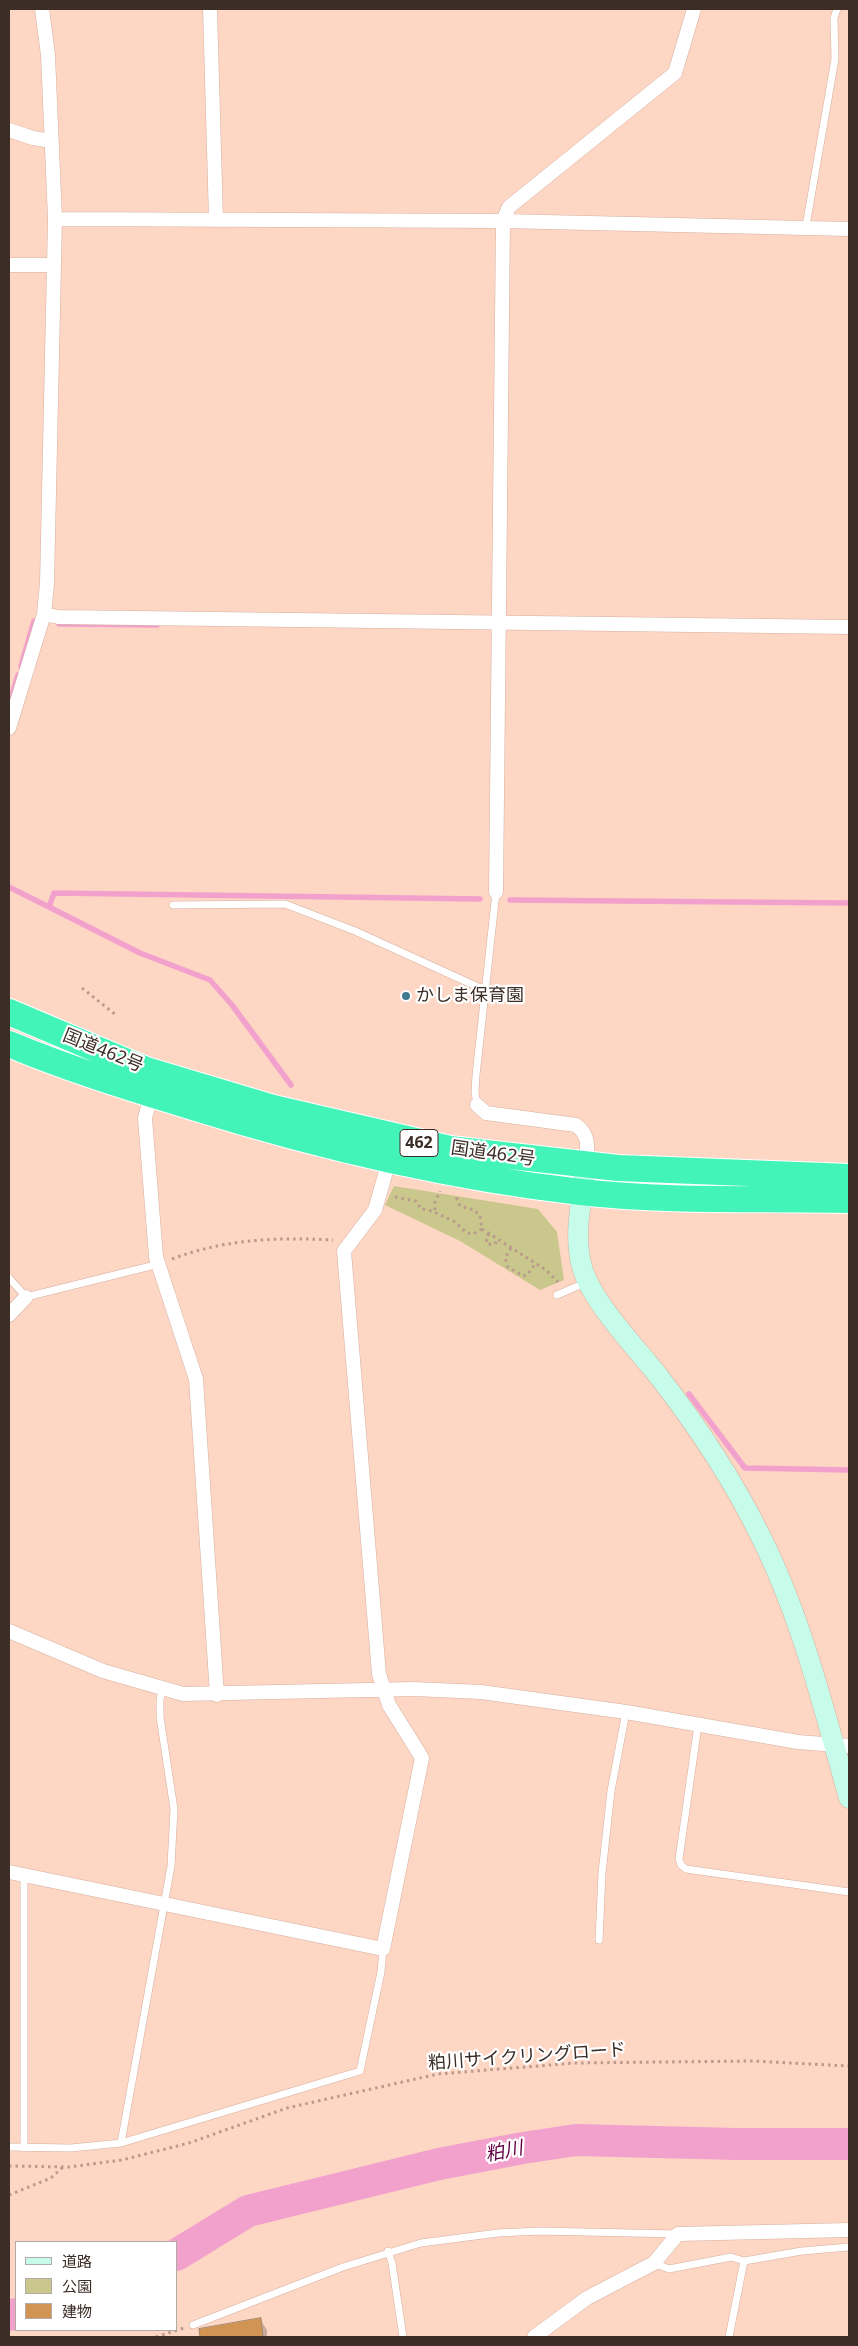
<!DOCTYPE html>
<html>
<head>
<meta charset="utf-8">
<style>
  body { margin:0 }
  #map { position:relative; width:858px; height:2346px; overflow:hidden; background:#fed6c4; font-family:"Noto Sans","Noto Sans JP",sans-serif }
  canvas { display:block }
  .frame { position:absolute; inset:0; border:10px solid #3c2d26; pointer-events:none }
  .legend { position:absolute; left:15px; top:2241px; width:162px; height:90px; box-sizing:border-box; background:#fff; border:1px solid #b1aba8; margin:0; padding:6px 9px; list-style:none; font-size:15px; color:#3c2d26 }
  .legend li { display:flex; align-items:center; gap:10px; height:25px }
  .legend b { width:25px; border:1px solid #b1aba8 }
</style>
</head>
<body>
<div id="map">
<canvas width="858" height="2346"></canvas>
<div class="frame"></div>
<ul class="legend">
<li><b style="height:6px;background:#c7fcea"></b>道路</li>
<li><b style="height:14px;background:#cac78c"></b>公園</li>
<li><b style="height:14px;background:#d29452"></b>建物</li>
</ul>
</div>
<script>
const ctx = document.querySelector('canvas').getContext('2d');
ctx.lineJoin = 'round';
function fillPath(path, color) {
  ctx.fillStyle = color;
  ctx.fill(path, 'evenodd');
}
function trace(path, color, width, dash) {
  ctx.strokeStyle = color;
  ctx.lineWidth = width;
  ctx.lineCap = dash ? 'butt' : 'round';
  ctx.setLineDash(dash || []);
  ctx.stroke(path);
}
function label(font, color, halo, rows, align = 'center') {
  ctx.font = font + ' "Noto Sans","Noto Sans JP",sans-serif';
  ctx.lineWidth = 4.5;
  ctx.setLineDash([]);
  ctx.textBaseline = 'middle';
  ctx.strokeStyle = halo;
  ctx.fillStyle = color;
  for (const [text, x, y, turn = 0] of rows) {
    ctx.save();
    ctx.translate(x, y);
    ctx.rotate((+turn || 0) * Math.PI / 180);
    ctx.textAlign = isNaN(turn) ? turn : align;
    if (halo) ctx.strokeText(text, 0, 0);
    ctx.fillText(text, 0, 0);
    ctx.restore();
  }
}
fillPath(new Path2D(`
  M 394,1186 L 538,1209 L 557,1232 L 564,1280 L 540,1290 L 460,1241 L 385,1205 Z`), '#cac78c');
fillPath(new Path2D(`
  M 260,2319 L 267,2330 L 267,2337 L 200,2337 L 199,2331 Z`), '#0003');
trace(new Path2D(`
  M 59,624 L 157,625
  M 21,666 L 34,621
  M 9,704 L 18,675
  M 9,887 L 49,907 L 54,893 L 480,899
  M 510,900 L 849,903
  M 49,907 L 140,953 L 210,980 L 232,1005 L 291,1085
  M 689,1394 L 745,1468 L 849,1470`), '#f2a1cd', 5.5);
trace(new Path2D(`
  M 176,2255 L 248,2211 L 439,2164 L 523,2148 L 576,2140 L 736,2144 L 849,2144
  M 9,2315 L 16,2314`), '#f2a1cd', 32);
const building = new Path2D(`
  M 261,2318 L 263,2337 L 200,2337 L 199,2329 Z`);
fillPath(building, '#d29452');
trace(building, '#a2866c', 1);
const lane = new Path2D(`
  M 806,226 L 835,59 L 834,18 L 837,9
  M 173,905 L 285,904 L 355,931 L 478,987 L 485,988
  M 477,1105 L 475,1092 L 476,1075 L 496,892
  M 9,1278 L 26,1297 L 159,1264
  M 557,1295 L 587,1282
  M 698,1725 L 679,1859 L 681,1865 L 686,1869 L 849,1892
  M 24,1876 L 24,2148
  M 599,1940 L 602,1873 L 611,1791 L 626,1712
  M 121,2143 L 171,1866 L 174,1809 L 160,1717 L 160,1699 L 163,1688
  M 9,2147 L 71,2148 L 121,2143 L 360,2071 L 381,1972 L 383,1949
  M 388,2251 L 392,2263 L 403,2337
  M 654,2263 L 669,2269 L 731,2257 L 744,2261 L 802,2251 L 849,2247
  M 193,2325 L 343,2267 L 421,2243 L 498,2233 L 540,2231 L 677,2234
  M 729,2337 L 744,2261`);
const street = new Path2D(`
  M 210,9 L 216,220
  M 9,130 L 33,138 L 51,141
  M 55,219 L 503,221 L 849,229
  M 9,265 L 52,265
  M 44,614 L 58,617 L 849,627
  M 9,728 L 44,614 L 47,583 L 55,219 L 48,55 L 42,9
  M 496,892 L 503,221 L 509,207 L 675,73 L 694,9
  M 151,1095 L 145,1118 L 156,1257 L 196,1379 L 217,1695
  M 477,1105 L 486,1113 L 576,1125 C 591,1136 587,1149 586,1165
  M 9,1315 L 26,1297
  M 9,1631 L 103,1671 L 183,1694 L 414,1689 L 481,1692 L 626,1712 L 798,1742 L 849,1746
  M 9,1872 L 383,1949 L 422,1758 L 389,1705 L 379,1674 L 344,1251 L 375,1210 L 389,1161
  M 534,2337 L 587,2298 L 654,2263 L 678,2234 L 849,2230`);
const secondary = new Path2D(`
  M 586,1165 C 582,1198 573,1235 582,1267 C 592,1303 636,1347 660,1378 C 698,1427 733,1480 761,1537 C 802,1619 824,1710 849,1798`);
const highway = new Path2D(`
  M 9,1012 L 146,1070 L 273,1108 L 450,1149 L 618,1168 L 849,1177
  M 9,1044 C 69,1069 130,1088 193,1107 C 321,1147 447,1177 581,1192 C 668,1202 762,1198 849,1200`);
trace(lane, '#d5af9e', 8);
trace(street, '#d5af9e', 15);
trace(secondary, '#d5af9e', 21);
trace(highway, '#fff', 28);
trace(new Path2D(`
  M 82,988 L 116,1015
  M 395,1197 L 416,1201 L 421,1209 L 432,1211 L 455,1222 L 467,1233 L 473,1234 L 482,1229 L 480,1216 L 474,1210 L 460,1206 L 455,1194
  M 435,1210 L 435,1202 L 440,1191
  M 482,1229 L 546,1270 L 558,1282
  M 489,1234 L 486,1237 L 487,1244 L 495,1244 L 498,1239
  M 511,1248 L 505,1258 L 508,1267 L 523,1276 L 527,1275 L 535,1264
  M 172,1259 C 225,1239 277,1237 333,1240
  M 9,2166 L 69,2167 L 122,2160 L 189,2143 L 287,2108 L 438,2074 L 575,2063 L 752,2061 L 849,2066
  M 9,2195 L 51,2178 L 63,2167
  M 156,2337 L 184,2328`), '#b99a8c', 3, [2.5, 4]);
trace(lane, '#fff', 7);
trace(street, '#fff', 14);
trace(secondary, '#c7fcea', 20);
trace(highway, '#43f4b9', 26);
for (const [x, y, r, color] of [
  [406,996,5,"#3f7a92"]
]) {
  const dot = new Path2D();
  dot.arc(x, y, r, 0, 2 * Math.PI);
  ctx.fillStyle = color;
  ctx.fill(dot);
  trace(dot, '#fff', 2);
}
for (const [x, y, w] of [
  [419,1143,38]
]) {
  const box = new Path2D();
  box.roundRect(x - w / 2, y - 13.5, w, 27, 4);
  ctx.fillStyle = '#fff';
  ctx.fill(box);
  trace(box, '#3c2d26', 1);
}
label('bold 16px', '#3c2d26', null, [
  ["462",419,1143]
]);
label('18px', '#3c2d26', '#fff', [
  ["かしま保育園",416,996]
], 'left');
label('18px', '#3c2d26', '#fff', [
  ["国道462号",103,1051,22],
  ["国道462号",493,1154,8],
  ["粕川サイクリングロード",527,2057,-4]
]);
label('italic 19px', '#610043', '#fff', [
  ["粕川",504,2152,-11]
]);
</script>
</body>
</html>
